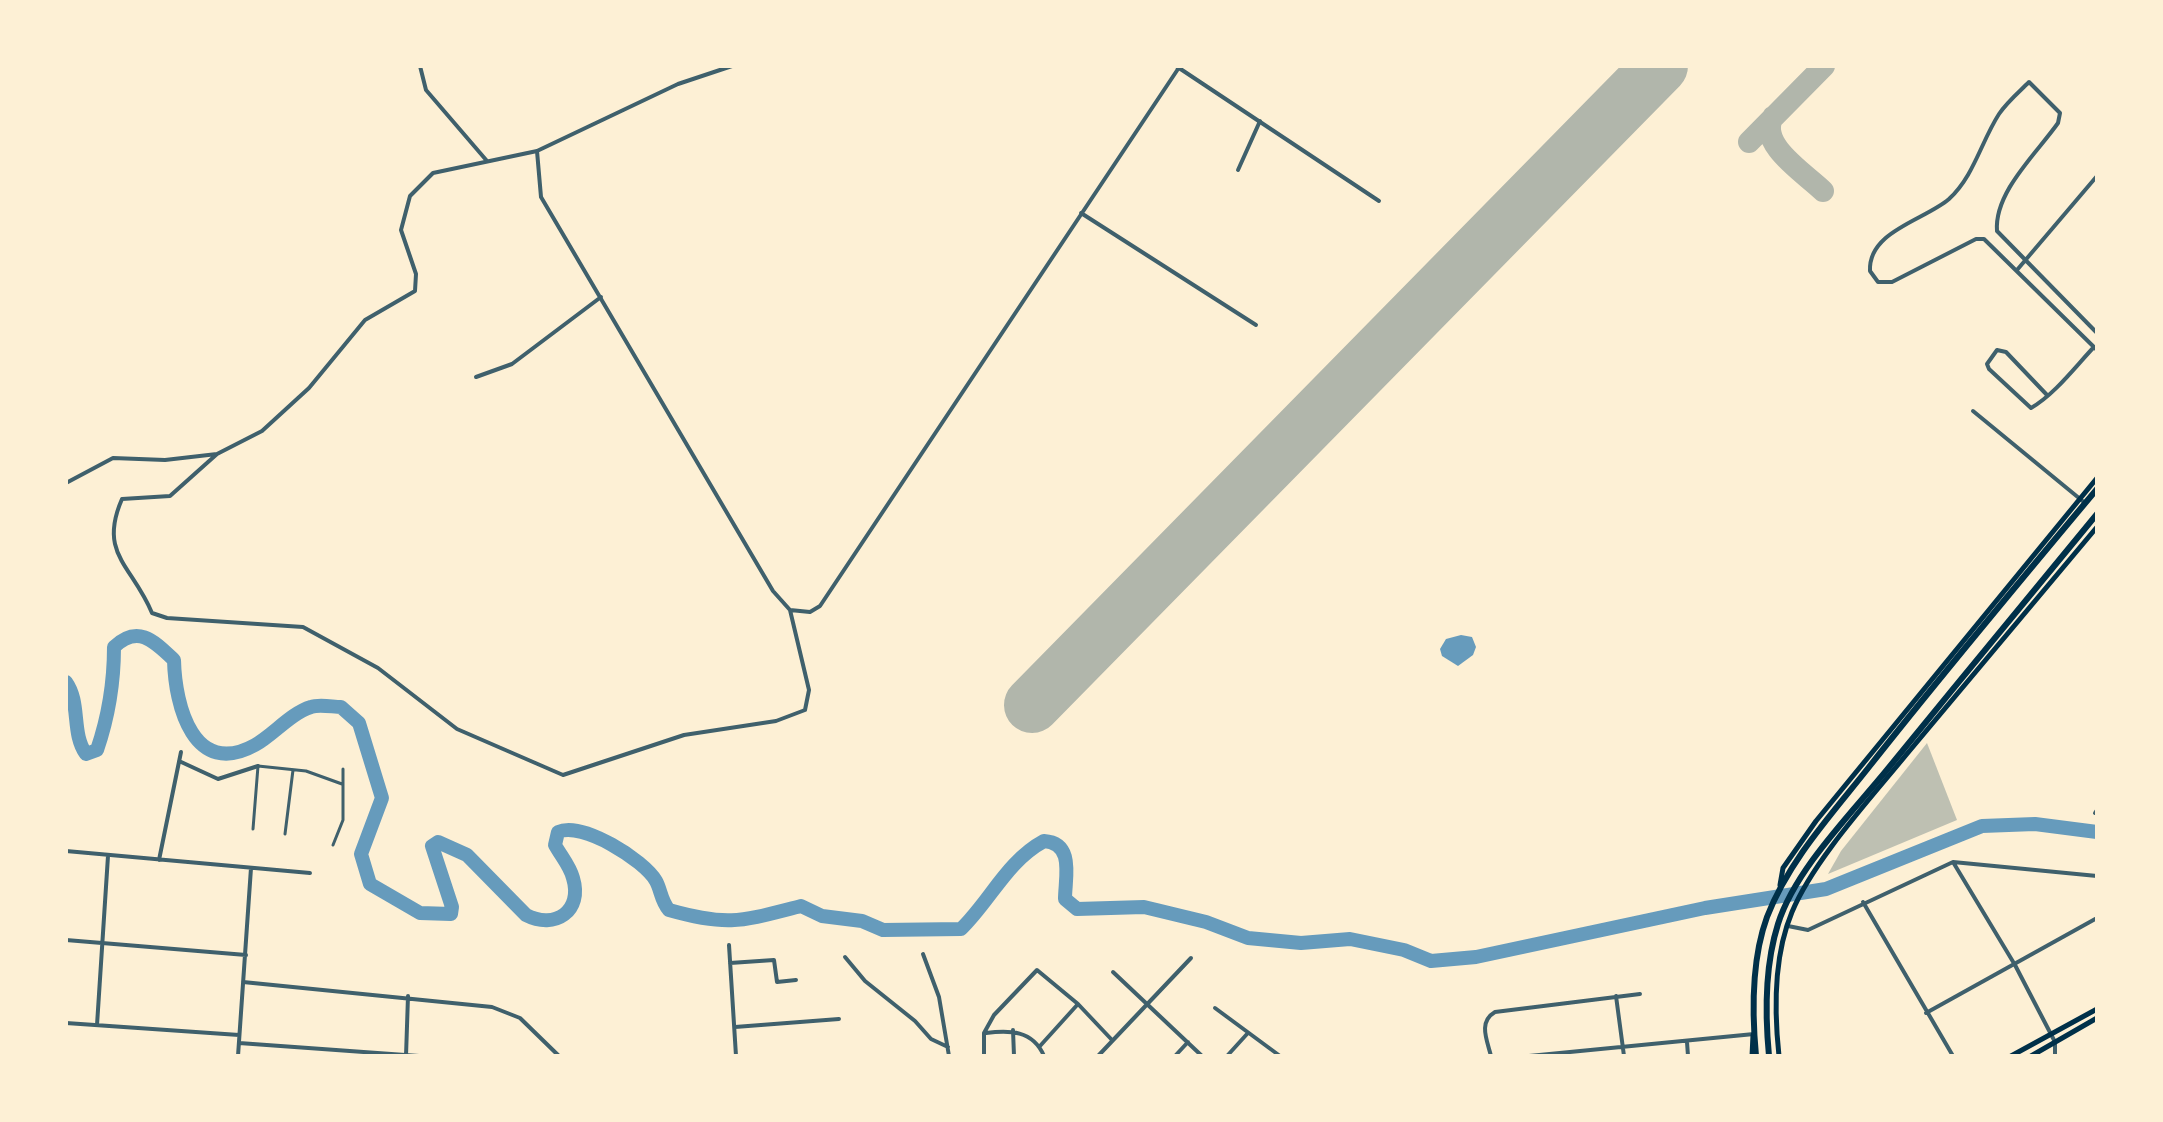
<!DOCTYPE html>
<html>
<head>
<meta charset="utf-8">
<style>
  body { margin:0 }
  #map { position:relative; width:2163px; height:1122px; overflow:hidden; background:#fdf0d5; font-family:"PT Sans Narrow",sans-serif }
  canvas { display:block }
  .frame { position:absolute; inset:0; border:68px solid #fdf0d5; pointer-events:none }
</style>
</head>
<body>
<div id="map">
<canvas width="2163" height="1122"></canvas>
<div class="frame"></div>
</div>
<script>
const ctx = document.querySelector('canvas').getContext('2d');
ctx.lineJoin = 'round';
function fillPath(path, color) {
  ctx.fillStyle = color;
  ctx.fill(path, 'evenodd');
}
function trace(path, color, width, dash) {
  ctx.strokeStyle = color;
  ctx.lineWidth = width;
  ctx.lineCap = dash ? 'butt' : 'round';
  ctx.setLineDash(dash || []);
  ctx.stroke(path);
}
fillPath(new Path2D(`
  M 1461,635 L 1472,637 L 1476,647 L 1473,655 L 1458,666 L 1442,656 L 1440,649 L 1446,639 Z`), '#669bbc');
trace(new Path2D(`
  M 66,682 C 81,703 71,733 86,754 L 97,750 C 109,715 114,683 114,647 C 138,624 154,641 174,660 C 175,706 194,779 255,745 C 273,735 291,713 311,707 C 319,704 333,707 341,707 L 359,723 L 382,798 L 361,854 L 370,884 L 420,913 L 451,914 L 452,907 L 432,846 L 438,842 L 467,855 L 526,915 C 555,930 583,911 573,878 C 570,866 561,856 555,845 L 558,832 C 582,821 644,860 656,881 C 661,890 661,901 669,910 C 729,927 742,921 801,906 L 822,916 L 862,921 L 883,930 L 961,929 C 990,901 1007,861 1044,841 C 1075,843 1065,878 1065,899 L 1077,909 L 1144,907 L 1206,922 L 1248,938 L 1301,943 L 1350,939 L 1404,950 L 1431,961 L 1476,957 L 1705,908 L 1826,889 L 1982,826 L 2035,824 L 2097,832`), '#669bbc', 14);
trace(new Path2D(`
  M 1773,117 C 1757,144 1806,174 1823,191
  M 1749,142 L 1824,66`), '#b1b6ab', 22);
trace(new Path2D(`
  M 1032,705 L 1660,66`), '#b1b6ab', 56);
fillPath(new Path2D(`
  M 1927,743 L 1957,820 L 1828,874 L 1841,851 Z`), '#bec0b2');
trace(new Path2D(`
  M 253,829 L 258,766 L 306,771 L 342,784
  M 285,834 L 293,770
  M 333,845 L 343,820 L 343,769`), '#3f606c', 3);
trace(new Path2D(`
  M 420,66 L 426,90 L 487,161
  M 1176,66 L 1379,201
  M 1238,170 L 1260,121
  M 1081,213 L 1256,325
  M 2017,270 L 2097,176
  M 2097,333 L 1997,231 C 1994,192 2037,153 2058,123 L 2060,113 L 2029,82 C 2019,92 2007,102 1999,114 C 1981,142 1974,176 1949,199 C 1925,220 1868,231 1870,271 L 1878,282 L 1892,282 L 1976,239 L 1984,239 L 2097,350
  M 476,377 L 512,364 L 601,297
  M 2047,395 L 2006,352 L 1997,350 L 1987,364 L 1989,369 L 2031,408 C 2055,394 2075,367 2094,347
  M 1973,411 L 2085,503
  M 217,454 L 170,496 L 122,499 C 98,554 132,565 152,613 L 167,618 L 303,627 L 378,668 L 457,729 L 563,775 L 684,735 L 776,721 L 805,710 L 809,690 L 790,610 L 773,591 L 541,197 L 537,151
  M 66,483 L 113,458 L 165,460 L 217,454 L 262,431 L 309,388 L 365,320 L 415,291 L 416,274 L 401,230 L 410,196 L 433,173 L 537,151 L 678,84 L 732,66
  M 790,610 L 810,612 L 820,606 L 1180,66
  M 179,761 L 218,779 L 258,766
  M 2095,813 L 2097,810
  M 66,851 L 310,873
  M 159,860 L 181,752
  M 1953,862 L 2015,965 L 2055,1042 L 2055,1056
  M 1863,902 L 1953,1056
  M 1788,926 L 1808,930 L 1953,862 L 2097,876
  M 66,940 L 246,955
  M 729,945 L 736,1056
  M 923,954 L 939,997 L 949,1056
  M 845,957 L 865,981 L 915,1021 L 931,1039 L 948,1047
  M 730,963 L 774,960 L 777,982 L 796,980
  M 1113,972 L 1202,1056
  M 243,982 L 492,1007 L 520,1018 L 559,1056
  M 1616,996 L 1624,1056
  M 1215,1008 L 1280,1056
  M 1926,1013 L 2097,918
  M 66,1023 L 239,1035
  M 97,1025 L 108,856
  M 735,1027 L 839,1019
  M 1013,1030 L 1014,1056
  M 986,1033 C 1009,1030 1033,1030 1044,1056
  M 1687,1042 L 1688,1056
  M 239,1043 L 419,1056
  M 1040,1046 L 1078,1004
  M 238,1056 L 251,868
  M 406,1056 L 408,996
  M 984,1056 L 984,1033 L 994,1015 L 1037,970 L 1078,1004 L 1112,1040
  M 1098,1056 L 1191,958
  M 1175,1056 L 1188,1042
  M 1227,1056 L 1247,1034
  M 1491,1056 C 1487,1040 1478,1022 1495,1012 L 1640,994
  M 1529,1056 L 1754,1034`), '#3f606c', 4);
trace(new Path2D(`
  M 1780,885 L 1783,868 L 1816,821 L 2097,478
  M 1752,1056 L 1753,1035
  M 1779,1056 C 1774,1010 1774,955 1792,912 C 1813,861 1870,799 1906,755 C 1970,679 2034,603 2097,527
  M 2011,1056 L 2097,1009
  M 2031,1056 L 2097,1018`), '#003049', 5);
trace(new Path2D(`
  M 1756,1056 C 1752,1013 1752,958 1767,917 C 1789,860 1832,814 1869,767 C 1943,673 2020,581 2097,489
  M 1769,1056 C 1765,1014 1765,965 1778,924 C 1795,870 1850,815 1886,771 C 1956,685 2027,599 2097,514`), '#003049', 6);
</script>
</body>
</html>
